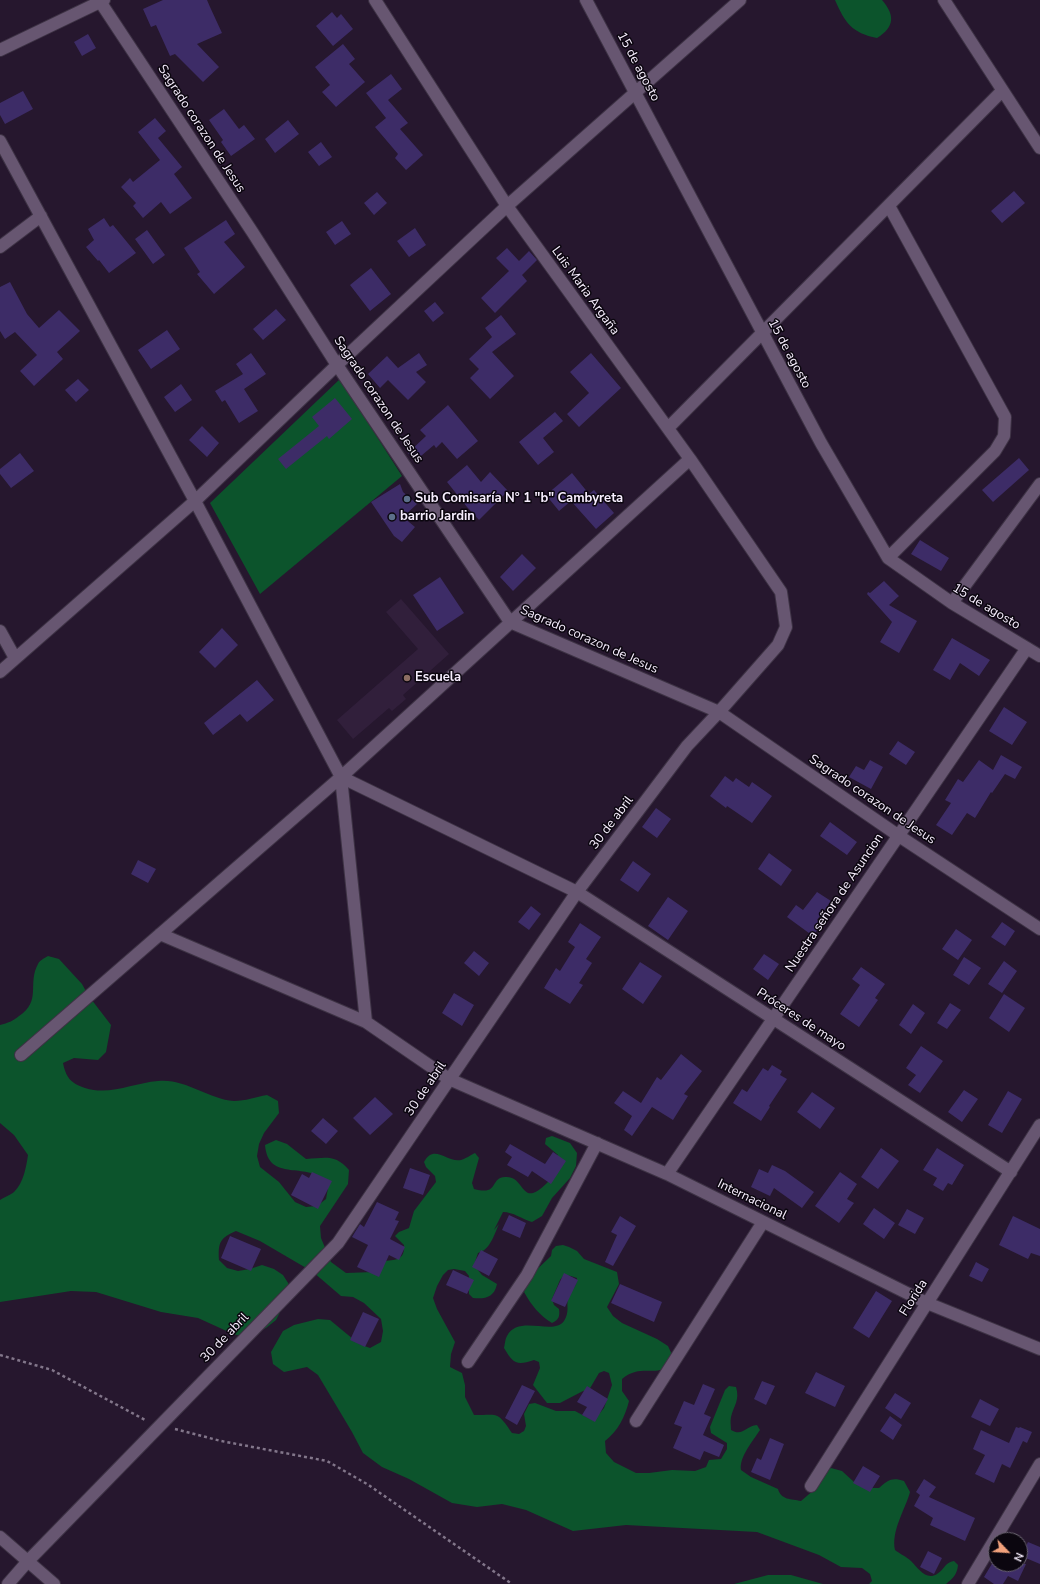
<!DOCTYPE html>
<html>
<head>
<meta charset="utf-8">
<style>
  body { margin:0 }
  #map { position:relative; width:1040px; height:1584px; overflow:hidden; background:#26172e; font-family:"Nunito Sans",sans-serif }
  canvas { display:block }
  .north { position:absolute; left:988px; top:1532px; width:40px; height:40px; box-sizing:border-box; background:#0b060f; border:1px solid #69636f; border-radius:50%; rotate:115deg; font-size:11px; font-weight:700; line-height:16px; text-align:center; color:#f7eefe }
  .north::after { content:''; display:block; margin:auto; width:14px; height:18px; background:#f1a17c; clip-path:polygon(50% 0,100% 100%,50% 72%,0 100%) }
</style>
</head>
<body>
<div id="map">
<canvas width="1040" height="1584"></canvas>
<div class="north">N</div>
</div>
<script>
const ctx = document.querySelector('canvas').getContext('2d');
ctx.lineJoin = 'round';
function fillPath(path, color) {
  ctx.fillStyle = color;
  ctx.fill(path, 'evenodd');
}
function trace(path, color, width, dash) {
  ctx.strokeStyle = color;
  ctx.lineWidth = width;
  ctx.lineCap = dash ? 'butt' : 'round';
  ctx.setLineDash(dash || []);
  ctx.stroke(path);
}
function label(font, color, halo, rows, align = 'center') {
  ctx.font = font + ' "Nunito Sans",sans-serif';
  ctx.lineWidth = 3;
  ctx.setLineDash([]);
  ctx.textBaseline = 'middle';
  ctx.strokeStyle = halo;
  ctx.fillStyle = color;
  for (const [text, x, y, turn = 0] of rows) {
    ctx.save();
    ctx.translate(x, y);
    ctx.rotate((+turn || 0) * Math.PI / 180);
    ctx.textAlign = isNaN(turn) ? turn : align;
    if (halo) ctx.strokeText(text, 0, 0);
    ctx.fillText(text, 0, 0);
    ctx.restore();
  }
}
fillPath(new Path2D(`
  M 401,599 L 449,654 L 403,695 L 406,699 L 392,711 L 389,708 L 353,739 L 337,720 L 418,649 L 386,612 Z`), '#311f3b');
fillPath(new Path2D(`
  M 835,0 L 882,0 C 895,15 895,27 877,38 C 852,33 845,23 835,0 Z
  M 340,379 L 402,476 L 260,594 L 210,503 Z
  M 48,956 L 59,959 L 82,984 L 88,995 L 111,1025 L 106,1052 L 98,1060 L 74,1058 L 63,1063 C 66,1077 70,1083 85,1088 C 110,1096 133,1083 158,1081 C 185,1078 208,1099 234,1101 C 245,1101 256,1097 267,1095 L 278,1101 L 279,1113 L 264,1133 L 259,1144 L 257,1156 L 260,1167 L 279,1182 L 295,1202 L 306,1207 L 317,1206 L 326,1199 L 328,1188 C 326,1184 323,1180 320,1177 C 300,1164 268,1180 265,1145 L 276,1140 L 287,1144 L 306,1159 C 326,1158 335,1154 349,1170 L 348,1184 L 320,1226 L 321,1238 L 331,1262 L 346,1273 L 374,1272 L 385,1261 C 397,1260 405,1259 404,1245 L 395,1236 L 399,1232 L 409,1228 L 414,1211 L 436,1182 L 435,1176 L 426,1167 L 424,1162 C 434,1143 447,1163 461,1160 C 465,1159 471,1155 475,1153 L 479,1158 L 472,1183 L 474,1189 C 500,1196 489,1178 505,1177 C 526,1175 520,1210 547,1183 C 556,1174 558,1167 558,1155 L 545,1144 L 546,1138 L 552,1136 L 570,1143 L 577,1153 L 576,1166 L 570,1178 L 552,1198 L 542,1216 L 532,1222 C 522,1219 513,1212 503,1212 L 494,1230 L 499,1224 C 494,1235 490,1250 478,1253 L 474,1265 L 482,1275 L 497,1284 C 494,1298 485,1299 473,1298 L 469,1294 L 469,1276 L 465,1271 L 454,1269 L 448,1270 L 443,1275 L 437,1286 L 433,1298 L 437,1309 L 455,1342 L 451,1354 L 450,1367 L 462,1373 L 465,1385 L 465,1397 L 474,1415 C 499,1415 497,1411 512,1433 L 519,1434 L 524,1431 L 526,1426 L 524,1414 L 529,1404 L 535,1403 L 556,1411 L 575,1411 L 590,1419 L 600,1413 L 604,1408 L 612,1385 L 609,1373 L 604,1371 L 599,1373 L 589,1390 L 583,1391 L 560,1403 L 547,1403 L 533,1385 L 540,1368 L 539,1362 L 534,1360 C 516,1366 513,1363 504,1348 C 505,1344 505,1339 507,1336 C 518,1314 554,1336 564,1321 C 570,1311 566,1305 568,1298 C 571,1290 577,1287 577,1278 L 571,1276 L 564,1275 L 560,1280 L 552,1299 L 554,1305 L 559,1309 C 560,1316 559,1320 552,1323 C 539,1315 532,1306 524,1292 L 530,1276 L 551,1256 L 552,1250 L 556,1246 L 563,1245 L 569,1247 L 577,1251 L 584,1259 L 617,1272 L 619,1284 L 607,1307 L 613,1316 L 622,1323 L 657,1339 L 668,1346 L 673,1357 L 668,1368 C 648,1375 640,1365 622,1379 L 622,1391 L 629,1401 C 625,1417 618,1431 605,1441 L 606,1453 L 614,1462 L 636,1473 L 649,1473 L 672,1470 L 695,1471 L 706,1467 L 709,1460 L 721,1459 L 727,1449 L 727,1443 L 711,1433 L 710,1427 L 725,1390 L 729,1386 L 736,1387 C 740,1400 734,1405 731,1417 C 730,1421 731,1426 731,1430 C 743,1437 745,1426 757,1425 L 760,1430 C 753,1441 739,1457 741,1470 L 751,1477 L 778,1489 C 781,1500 791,1499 801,1501 L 815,1489 L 821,1475 L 831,1468 L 842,1471 L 854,1482 L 865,1488 L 879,1488 C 888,1480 892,1477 904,1481 L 910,1492 C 905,1510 891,1531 895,1550 C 900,1554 907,1557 911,1561 C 918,1568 926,1581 937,1574 C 944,1570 945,1562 954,1561 L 958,1565 C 957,1575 953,1578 946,1584 L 869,1584 L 872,1581 L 870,1574 L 862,1568 L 841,1567 L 819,1555 L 757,1532 L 626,1525 L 573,1531 L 526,1510 L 502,1504 L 477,1507 L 452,1503 L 409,1479 L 382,1467 L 363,1453 L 352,1432 L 318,1375 L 307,1367 L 284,1372 L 273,1364 L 271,1352 L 283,1331 L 294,1325 L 318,1319 L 330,1320 L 359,1344 L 370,1348 L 381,1342 L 383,1331 L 381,1319 L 364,1303 L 353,1297 L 341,1296 L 313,1272 L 260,1241 L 236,1231 C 220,1238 218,1242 219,1260 L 227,1268 L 238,1271 L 250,1269 L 262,1265 L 274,1269 L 283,1275 L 290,1286 L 288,1297 L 276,1320 L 266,1328 L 243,1337 L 231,1333 L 198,1318 L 161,1312 L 96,1292 L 71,1291 L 0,1302 L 0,1200 C 4,1197 11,1195 14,1192 C 24,1182 26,1167 28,1155 L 14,1135 L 0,1123 L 0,1025 C 8,1023 13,1021 19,1016 C 42,1001 27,984 38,964 C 40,960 45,958 48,956 Z
  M 768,1575 L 791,1575 L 823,1584 L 734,1584 Z`), '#0c542c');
fillPath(new Path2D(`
  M 163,0 L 207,0 L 210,7 L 222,33 L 197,44 L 219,67 L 203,82 L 175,54 L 170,56 L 156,25 L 151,27 L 143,9 Z
  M 332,12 L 337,18 L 341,14 L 353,29 L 333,46 L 316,26 Z
  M 88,34 L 96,48 L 82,56 L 74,42 Z
  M 343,44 L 355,59 L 349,64 L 365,82 L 336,107 L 322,92 L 330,85 L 315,67 Z
  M 391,74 L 402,89 L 388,100 L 408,123 L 400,129 L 423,155 L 406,170 L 395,158 L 398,154 L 375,127 L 386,118 L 366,93 Z
  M 23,91 L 33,109 L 5,124 L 0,115 L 0,103 Z
  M 224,109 L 239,129 L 244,125 L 255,139 L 231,156 L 221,142 L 223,140 L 209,120 Z
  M 155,118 L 166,131 L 158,138 L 182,167 L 174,174 L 192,198 L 170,214 L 161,202 L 143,218 L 133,206 L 136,203 L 121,187 L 130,178 L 133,182 L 160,160 L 138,132 Z
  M 288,120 L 299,134 L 275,153 L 265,139 Z
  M 321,142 L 332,157 L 319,166 L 308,152 Z
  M 1014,191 L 1025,203 L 1002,223 L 991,211 Z
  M 377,192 L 387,203 L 374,215 L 364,203 Z
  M 104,218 L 110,227 L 113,225 L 136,253 L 109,273 L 99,260 L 98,261 L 86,247 L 94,240 L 88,229 Z
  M 226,220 L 235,234 L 224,242 L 245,267 L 214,294 L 197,274 L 200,272 L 184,248 Z
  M 342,221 L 351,234 L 335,245 L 326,232 Z
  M 415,228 L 426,245 L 409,257 L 397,241 Z
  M 147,230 L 165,255 L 153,264 L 135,239 Z
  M 507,248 L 519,261 L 529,251 L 537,260 L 522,275 L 527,281 L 495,313 L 481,298 L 509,271 L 496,258 Z
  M 371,268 L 391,294 L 370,311 L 350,285 Z
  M 10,282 L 27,314 L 39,328 L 59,310 L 80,331 L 57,352 L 63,359 L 34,386 L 20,371 L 37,355 L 15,332 L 5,339 L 0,331 L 0,287 Z
  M 435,302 L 444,313 L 433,322 L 424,311 Z
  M 276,309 L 286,320 L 263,340 L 253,329 Z
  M 501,315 L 516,334 L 492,352 L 514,376 L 490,399 L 470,378 L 479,369 L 469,359 L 492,337 L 485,328 Z
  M 167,330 L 180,349 L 151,369 L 138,350 Z
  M 251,353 L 266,374 L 244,389 L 258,411 L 239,423 L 225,400 L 222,402 L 215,391 L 243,374 L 236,364 Z
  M 419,353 L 427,365 L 416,372 L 426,382 L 408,400 L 388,380 L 380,388 L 368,374 L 387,356 L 398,368 Z
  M 591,353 L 621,388 L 579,427 L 567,414 L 589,393 L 570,372 Z
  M 78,379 L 89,390 L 76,402 L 65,390 Z
  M 181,384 L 192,400 L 175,412 L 164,397 Z
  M 335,398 L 352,419 L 329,439 L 327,436 L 286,469 L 278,459 L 319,426 L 312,417 Z
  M 448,405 L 478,441 L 457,459 L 442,442 L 436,448 L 434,445 L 415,461 L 408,453 L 426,436 L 420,430 Z
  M 555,412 L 563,421 L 543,438 L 554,452 L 538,465 L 519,442 Z
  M 202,426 L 219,443 L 207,457 L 189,440 Z
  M 20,453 L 34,471 L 11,488 L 0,474 L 0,469 Z
  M 1019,458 L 1029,470 L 993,502 L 982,490 Z
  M 467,465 L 481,482 L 490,472 L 508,491 L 479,520 L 467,507 L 447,482 Z
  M 572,473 L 589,494 L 594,490 L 614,513 L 596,529 L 571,501 L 559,511 L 546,495 Z
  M 400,484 L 403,492 L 417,504 L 403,517 L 415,527 L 402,542 L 394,536 L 371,502 Z
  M 920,540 L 949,558 L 941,571 L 911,554 Z
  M 522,554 L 536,568 L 513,591 L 500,577 Z
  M 440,577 L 464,613 L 437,631 L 413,595 Z
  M 884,581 L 899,596 L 889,605 L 917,621 L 899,653 L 880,642 L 892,622 L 867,594 L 868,592 L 870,593 Z
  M 222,628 L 238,645 L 215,668 L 199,652 Z
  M 952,638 L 990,660 L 979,676 L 960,663 L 950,680 L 933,670 Z
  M 257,680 L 274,700 L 247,722 L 240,714 L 213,735 L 204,723 Z
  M 1004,707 L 1027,722 L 1012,745 L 989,731 Z
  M 898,741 L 915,752 L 906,765 L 889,754 Z
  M 1001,755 L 1022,767 L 1015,779 L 1005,774 L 992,793 L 991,792 L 975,818 L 967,813 L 952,835 L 936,825 L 951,803 L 945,800 L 958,779 L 963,782 L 979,760 L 993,770 Z
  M 870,760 L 883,767 L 871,789 L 849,777 L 856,766 L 864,770 Z
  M 725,776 L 733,782 L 736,778 L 749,787 L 752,782 L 772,796 L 752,823 L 727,806 L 726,808 L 710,796 Z
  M 656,808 L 671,819 L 657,838 L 642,827 Z
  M 830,822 L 857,842 L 847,855 L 820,836 Z
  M 769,853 L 792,870 L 781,886 L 758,869 Z
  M 138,860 L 156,869 L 148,883 L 131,874 Z
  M 633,861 L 651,874 L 638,892 L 620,880 Z
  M 817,892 L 831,901 L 817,920 L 822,923 L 813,936 L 787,917 L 796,905 L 803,910 Z
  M 668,897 L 688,911 L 668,940 L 648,926 Z
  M 531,906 L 541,914 L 529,930 L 518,922 Z
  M 1002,922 L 1015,931 L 1005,946 L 991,937 Z
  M 580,923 L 601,937 L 586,959 L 592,963 L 579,983 L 583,985 L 570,1004 L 544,988 L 556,968 L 560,971 L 575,947 L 568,942 Z
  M 956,929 L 972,940 L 958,960 L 942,949 Z
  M 474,951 L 489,963 L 479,976 L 464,963 Z
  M 764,954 L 779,964 L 768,980 L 753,969 Z
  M 964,957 L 981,968 L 969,985 L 953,975 Z
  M 1004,961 L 1017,971 L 1002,993 L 988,984 Z
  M 640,962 L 662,976 L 643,1004 L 622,989 Z
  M 861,967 L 885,984 L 875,998 L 878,1000 L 859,1027 L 840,1014 L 860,985 L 852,979 Z
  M 454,993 L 474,1005 L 462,1026 L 442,1013 Z
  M 1004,994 L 1025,1008 L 1009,1032 L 989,1018 Z
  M 950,1003 L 961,1010 L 947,1029 L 937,1023 Z
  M 913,1004 L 925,1013 L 911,1034 L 899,1025 Z
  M 921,1046 L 943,1061 L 920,1093 L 908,1085 L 916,1075 L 906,1068 Z
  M 681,1054 L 702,1071 L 684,1094 L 688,1096 L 673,1120 L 652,1107 L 632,1136 L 624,1130 L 632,1116 L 614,1103 L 623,1091 L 641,1103 L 657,1077 L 661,1080 Z
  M 772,1065 L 782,1071 L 780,1075 L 787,1079 L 769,1106 L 770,1107 L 761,1121 L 733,1103 L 742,1089 L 747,1092 L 763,1068 L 768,1071 Z
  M 964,1090 L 978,1099 L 962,1122 L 948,1112 Z
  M 1008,1091 L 1022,1099 L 1002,1133 L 988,1125 Z
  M 812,1092 L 835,1108 L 820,1129 L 797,1112 Z
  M 375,1097 L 393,1114 L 370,1135 L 353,1118 Z
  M 323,1118 L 338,1131 L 326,1144 L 311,1131 Z
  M 510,1144 L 545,1164 L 553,1152 L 566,1161 L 551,1184 L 532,1171 L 528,1177 L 507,1165 L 512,1157 L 505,1152 Z
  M 881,1148 L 899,1161 L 878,1189 L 861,1177 Z
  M 937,1148 L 964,1165 L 952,1185 L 948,1183 L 943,1191 L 933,1185 L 937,1178 L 923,1170 Z
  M 772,1165 L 785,1171 L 814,1192 L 802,1208 L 774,1188 L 770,1196 L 751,1187 L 759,1169 L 768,1173 Z
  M 410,1168 L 430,1175 L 423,1195 L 403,1188 Z
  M 312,1172 L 332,1181 L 318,1209 L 291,1195 L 302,1174 L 309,1178 Z
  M 840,1172 L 857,1184 L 847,1199 L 854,1203 L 839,1223 L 815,1206 Z
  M 377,1202 L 399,1212 L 395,1220 L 399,1221 L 390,1239 L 405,1247 L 399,1260 L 389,1255 L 379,1277 L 357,1267 L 368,1245 L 352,1237 L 360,1224 L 364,1227 Z
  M 874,1208 L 895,1223 L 884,1239 L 863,1224 Z
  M 907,1209 L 924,1218 L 915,1234 L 898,1225 Z
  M 509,1215 L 526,1223 L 520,1238 L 502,1230 Z
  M 620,1216 L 636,1226 L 613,1266 L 605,1262 L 617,1235 L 611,1232 Z
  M 1013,1216 L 1040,1229 L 1040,1256 L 1031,1253 L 1028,1259 L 999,1245 Z
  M 230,1236 L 261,1249 L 251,1271 L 221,1258 Z
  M 481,1250 L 498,1259 L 489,1276 L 472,1267 Z
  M 976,1262 L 989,1269 L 982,1282 L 969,1276 Z
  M 453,1270 L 474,1280 L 467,1294 L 446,1285 Z
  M 564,1273 L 578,1280 L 565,1307 L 551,1301 Z
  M 620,1284 L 662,1302 L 654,1322 L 611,1303 Z
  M 876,1291 L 892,1301 L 869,1338 L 853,1328 Z
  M 363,1312 L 379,1319 L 365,1347 L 350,1340 Z
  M 816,1372 L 845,1386 L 835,1407 L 805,1393 Z
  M 762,1381 L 775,1386 L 766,1405 L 754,1399 Z
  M 703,1384 L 715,1389 L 704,1414 L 711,1417 L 703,1435 L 724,1445 L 719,1457 L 704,1451 L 700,1460 L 673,1448 L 682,1427 L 674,1424 L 684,1401 L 694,1405 Z
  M 522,1385 L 535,1391 L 517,1425 L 505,1418 Z
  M 587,1386 L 608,1399 L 595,1422 L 582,1415 L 587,1407 L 577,1402 Z
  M 895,1393 L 911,1403 L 901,1419 L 885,1408 Z
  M 980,1399 L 999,1409 L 990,1426 L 971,1417 Z
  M 890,1416 L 902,1425 L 893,1440 L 880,1431 Z
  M 1016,1427 L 1019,1428 L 1020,1427 L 1032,1432 L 1027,1443 L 1023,1441 L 1010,1468 L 1002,1464 L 994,1483 L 975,1474 L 985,1455 L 973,1449 L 981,1430 L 1009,1443 Z
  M 770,1438 L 784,1444 L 770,1480 L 751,1472 L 757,1458 L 761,1460 Z
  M 863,1466 L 880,1476 L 870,1492 L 853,1483 Z
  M 924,1479 L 936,1487 L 929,1497 L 975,1518 L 965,1541 L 930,1525 L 933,1518 L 914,1506 L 920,1495 L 916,1492 Z
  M 1028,1542 L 1040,1547 L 1040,1564 L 1021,1556 Z
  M 928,1551 L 942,1558 L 934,1574 L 920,1567 Z
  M 993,1562 L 1007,1571 L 1010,1564 L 1026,1564 L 1018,1581 L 1008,1576 L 1003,1584 L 994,1584 L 984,1577 Z`), '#3d2c67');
const minor = new Path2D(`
  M 99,0 L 253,233 L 337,365 L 510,622 L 719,712 L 899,836 L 1040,929
  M 586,0 L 821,443 L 888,558 L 952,603 L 1040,656
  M 944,0 L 1040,148
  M 0,50 L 104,0
  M 0,141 L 195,501 L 341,777 L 366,1022 L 449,1079 L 667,1174 L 927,1303 L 1040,1349
  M 0,247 L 41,216
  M 668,428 L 1002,91
  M 888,558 L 995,451 L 1004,436 L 1005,417 L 889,206
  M 952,603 L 1040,484
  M 0,631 L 15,658
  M 0,672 L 195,501 L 337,365 L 507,206 L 740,0
  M 341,777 L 577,892 L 1011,1172
  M 160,934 L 366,1022
  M 21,1055 L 341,777 L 690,459
  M 667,1174 L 1027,648
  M 468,1362 L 527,1275 L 597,1143
  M 636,1421 L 763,1222
  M 811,1486 L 1040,1125
  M 0,1537 L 54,1584
  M 8,1584 L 28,1561 L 338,1243 L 577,892 L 687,746 L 719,712 L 778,645 L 786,627 L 781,592 L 690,459 L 507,206 L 375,0
  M 968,1584 L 1040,1464`);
trace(minor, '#3d3244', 14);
trace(new Path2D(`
  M 0,1355 L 52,1370 L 147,1421
  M 175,1429 L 221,1441 L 327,1461 L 367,1484 L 512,1584`), '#82768a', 2.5, [3, 3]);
trace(minor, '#675671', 12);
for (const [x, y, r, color] of [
  [407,499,4,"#5c6f8a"],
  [392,517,4,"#5c6f8a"],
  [407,678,4,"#8d6e63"]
]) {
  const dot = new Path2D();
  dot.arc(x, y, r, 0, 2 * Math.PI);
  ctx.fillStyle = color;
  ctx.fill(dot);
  trace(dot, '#0b060f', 1.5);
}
label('13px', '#f7eefe', '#0b060f', [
  ["15 de agosto",638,67,62],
  ["Sagrado corazon de Jesus",201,129,57],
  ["Luis Maria Argaña",585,291,54],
  ["15 de agosto",789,354,62],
  ["Sagrado corazon de Jesus",378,400,56],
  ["15 de agosto",986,607,31],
  ["Sagrado corazon de Jesus",589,640,24],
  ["Sagrado corazon de Jesus",872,800,34],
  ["30 de abril",612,823,-53],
  ["Nuestra señora de Asuncion",835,903,-56],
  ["Próceres de mayo",801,1020,33],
  ["30 de abril",426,1089,-56],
  ["Internacional",752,1200,26],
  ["Florida",914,1298,-58],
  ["30 de abril",225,1338,-46]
]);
label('bold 13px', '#f7eefe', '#0b060f', [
  ["Sub Comisaría N° 1 \"b\" Cambyreta",415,499],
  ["barrio Jardin",400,517],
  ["Escuela",415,678]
], 'left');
</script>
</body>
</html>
